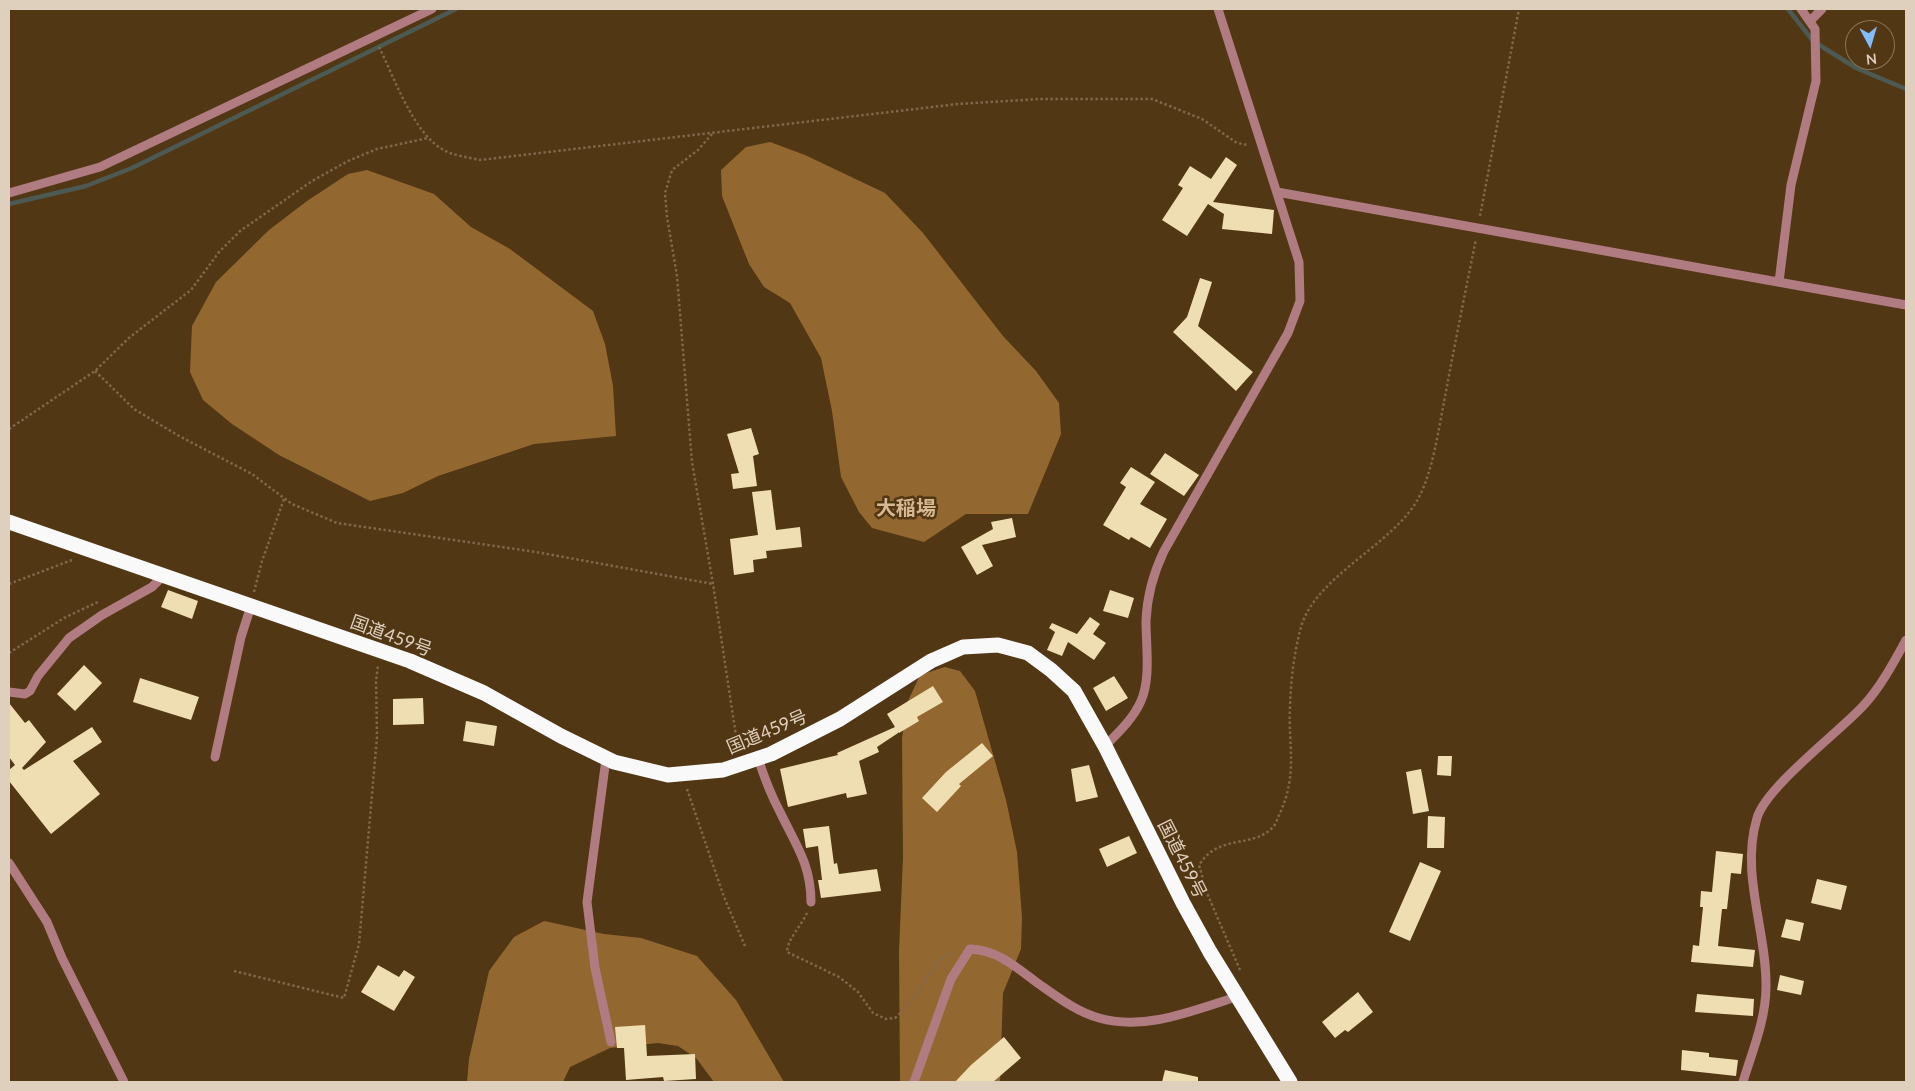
<!DOCTYPE html>
<html>
<head>
<meta charset="utf-8">
<style>
  body { margin:0 }
  #map { position:relative; width:1915px; height:1091px; overflow:hidden; background:#513714; font-family:Lato,sans-serif }
  canvas { display:block }
  .frame { position:absolute; inset:0; border:10px solid #dfcfbd; pointer-events:none }
  .north { position:absolute; left:1845px; top:20px; width:50px; height:50px; box-sizing:border-box; background:#513714; border:1px solid #8a7458; border-radius:50%; rotate:174deg; font-size:14px; font-weight:700; line-height:20px; text-align:center; color:#dfcfbd }
  .north::after { content:''; display:block; margin:auto; width:18px; height:22px; background:#82bcfa; clip-path:polygon(50% 0,100% 100%,50% 72%,0 100%) }
</style>
</head>
<body>
<div id="map">
<canvas width="1915" height="1091"></canvas>
<div class="frame"></div>
<div class="north">N</div>
</div>
<script>
const ctx = document.querySelector('canvas').getContext('2d');
ctx.lineJoin = 'round';
function fillPath(path, color) {
  ctx.fillStyle = color;
  ctx.fill(path, 'evenodd');
}
function trace(path, color, width, dash) {
  ctx.strokeStyle = color;
  ctx.lineWidth = width;
  ctx.lineCap = dash ? 'butt' : 'round';
  ctx.setLineDash(dash || []);
  ctx.stroke(path);
}
function label(font, color, halo, rows, align = 'center') {
  ctx.font = font + ' Lato,"Noto Sans JP",sans-serif';
  ctx.lineWidth = 5;
  ctx.setLineDash([]);
  ctx.textBaseline = 'middle';
  ctx.strokeStyle = halo;
  ctx.fillStyle = color;
  for (const [text, x, y, turn = 0] of rows) {
    ctx.save();
    ctx.translate(x, y);
    ctx.rotate((+turn || 0) * Math.PI / 180);
    ctx.textAlign = isNaN(turn) ? turn : align;
    if (halo) ctx.strokeText(text, 0, 0);
    ctx.fillText(text, 0, 0);
    ctx.restore();
  }
}
fillPath(new Path2D(`
  M 770,142 L 805,155 L 885,193 L 923,233 L 1003,336 L 1036,371 L 1059,403 L 1061,434 L 1028,514 L 966,514 L 924,542 L 872,528 L 859,512 L 841,477 L 832,411 L 821,358 L 790,303 L 764,287 L 749,264 L 722,196 L 721,170 L 746,147 Z
  M 367,170 L 434,194 L 471,227 L 510,249 L 593,311 L 605,344 L 613,386 L 616,436 L 534,444 L 438,476 L 403,493 L 370,501 L 279,455 L 232,424 L 203,400 L 190,372 L 192,326 L 216,282 L 269,230 L 307,201 L 348,174 Z
  M 945,667 L 960,671 L 975,691 L 1006,800 L 1017,852 L 1022,917 L 1021,949 L 1003,993 L 1000,1082 L 900,1082 L 899,951 L 903,857 L 902,738 L 908,701 L 920,675 Z
  M 544,921 L 604,934 L 641,938 L 697,956 L 736,1000 L 784,1082 L 714,1082 L 696,1058 L 678,1046 L 658,1043 L 610,1048 L 570,1067 L 563,1082 L 467,1082 L 469,1059 L 489,971 L 514,937 Z`), '#936830');
trace(new Path2D(`
  M 1788,9 L 1813,41 L 1856,68 L 1906,89
  M 9,204 L 86,186 L 132,168 L 456,9`), '#4d5953', 4.5);
fillPath(new Path2D(`
  M 1226,157 L 1237,165 L 1213,202 L 1274,210 L 1272,234 L 1222,229 L 1224,214 L 1208,204 L 1187,236 L 1162,220 L 1183,188 L 1178,185 L 1190,166 L 1211,179 Z
  M 1200,278 L 1212,282 L 1198,326 L 1253,372 L 1236,391 L 1173,332 L 1187,317 Z
  M 751,428 L 759,454 L 753,456 L 757,486 L 733,489 L 731,474 L 739,473 L 727,434 Z
  M 1165,453 L 1199,475 L 1184,496 L 1150,474 Z
  M 1131,467 L 1155,482 L 1140,504 L 1167,519 L 1150,548 L 1131,537 L 1129,540 L 1103,525 L 1126,487 L 1120,483 Z
  M 771,490 L 776,530 L 800,527 L 802,547 L 766,551 L 767,558 L 753,560 L 754,572 L 734,575 L 730,539 L 758,535 L 752,492 Z
  M 1012,518 L 1016,537 L 982,545 L 993,566 L 977,575 L 961,547 L 993,529 L 991,522 Z
  M 168,590 L 198,601 L 192,619 L 161,607 Z
  M 1110,590 L 1134,598 L 1128,618 L 1103,611 Z
  M 1090,617 L 1100,624 L 1093,634 L 1106,643 L 1094,660 L 1068,642 L 1062,656 L 1047,650 L 1055,632 L 1049,628 L 1052,623 L 1077,634 Z
  M 84,665 L 102,683 L 75,711 L 57,694 Z
  M 1114,676 L 1128,698 L 1106,711 L 1093,688 Z
  M 140,678 L 199,697 L 191,720 L 133,702 Z
  M 933,686 L 943,702 L 917,717 L 919,721 L 899,733 L 898,732 L 898,733 L 877,747 L 879,752 L 859,761 L 867,794 L 847,798 L 846,793 L 788,807 L 780,769 L 838,755 L 837,753 L 895,727 L 887,714 Z
  M 423,698 L 424,724 L 393,725 L 393,699 Z
  M 9,703 L 25,723 L 29,720 L 46,742 L 22,768 L 24,770 L 92,727 L 102,742 L 73,761 L 100,794 L 51,834 L 9,781 L 9,770 L 15,765 L 9,757 Z
  M 466,721 L 497,726 L 494,746 L 463,741 Z
  M 982,743 L 993,756 L 959,784 L 961,786 L 937,812 L 922,798 L 946,772 Z
  M 1438,756 L 1452,756 L 1451,776 L 1437,775 Z
  M 1089,765 L 1098,797 L 1076,802 L 1071,769 Z
  M 1421,769 L 1429,811 L 1413,814 L 1406,772 Z
  M 1428,816 L 1445,817 L 1444,848 L 1427,848 Z
  M 829,826 L 834,864 L 837,863 L 839,874 L 877,869 L 881,891 L 821,898 L 818,880 L 822,880 L 818,846 L 806,848 L 803,829 Z
  M 1129,836 L 1137,853 L 1107,867 L 1099,849 Z
  M 1716,851 L 1743,854 L 1741,874 L 1731,873 L 1727,909 L 1722,909 L 1718,946 L 1755,950 L 1753,967 L 1691,962 L 1693,945 L 1699,946 L 1703,907 L 1700,907 L 1701,891 L 1712,892 Z
  M 1420,862 L 1441,871 L 1410,941 L 1389,932 Z
  M 1817,879 L 1847,886 L 1841,910 L 1811,903 Z
  M 1786,919 L 1804,923 L 1800,941 L 1781,937 Z
  M 378,965 L 399,977 L 404,970 L 415,977 L 394,1011 L 361,992 Z
  M 1780,975 L 1804,981 L 1801,995 L 1777,990 Z
  M 1358,992 L 1373,1012 L 1348,1032 L 1345,1030 L 1335,1038 L 1322,1022 Z
  M 1697,994 L 1754,999 L 1753,1016 L 1695,1012 Z
  M 645,1025 L 647,1056 L 695,1054 L 696,1079 L 664,1081 L 663,1077 L 626,1080 L 624,1048 L 617,1048 L 615,1027 Z
  M 1004,1037 L 1021,1058 L 993,1082 L 955,1082 L 971,1065 Z
  M 1682,1050 L 1709,1053 L 1709,1057 L 1738,1060 L 1736,1076 L 1681,1070 Z
  M 1165,1070 L 1198,1077 L 1198,1082 L 1162,1082 Z`), '#eedeb1');
trace(new Path2D(`
  M 379,47 C 394,77 413,132 442,149 C 453,156 467,157 480,160 L 958,104 L 1039,99 L 1152,99 L 1202,119 L 1237,143 L 1248,145
  M 712,134 L 698,150 L 672,170 L 665,193 L 667,217 L 677,276 L 692,462 L 713,584 L 738,749
  M 1480,216 L 1519,9
  M 95,371 L 134,409 L 179,436 L 252,474 L 292,504 L 337,523 L 536,552 L 713,584
  M 9,429 L 95,371 L 130,337 L 191,290 L 219,252 L 240,231 L 279,204 L 312,181 L 348,161 L 377,149 L 428,138
  M 9,584 L 72,560
  M 254,592 L 262,561 L 284,499
  M 9,653 L 64,618 L 100,601
  M 687,789 L 724,897 L 745,946
  M 807,913 C 801,926 787,940 787,952 L 839,977 L 858,992 L 873,1013 L 886,1019 L 895,1018 L 908,1006 L 938,962 L 954,950
  M 1240,970 L 1207,893 L 1199,865 C 1219,833 1253,849 1273,827 C 1276,824 1278,817 1280,813 C 1298,773 1288,747 1290,706 C 1291,679 1294,653 1301,627 C 1316,575 1395,544 1419,497 C 1433,470 1438,432 1444,402 C 1454,348 1465,293 1476,239
  M 234,971 L 344,998 L 359,944 L 377,737 L 376,681 L 378,665`), '#7f684b', 2.5, [2.5, 2.5]);
trace(new Path2D(`
  M 1810,21 L 1822,9
  M 1277,192 L 1906,305
  M 9,193 L 100,167 L 432,9
  M 1779,282 L 1791,185 L 1816,81 L 1815,29 L 1801,9
  M 9,692 L 25,694 L 30,691 L 38,676 L 69,638 L 102,615 L 152,587 L 163,576
  M 1105,746 C 1119,732 1133,719 1141,701 C 1151,678 1146,646 1146,621 C 1147,596 1153,574 1164,551 L 1288,333 L 1300,301 L 1299,262 L 1218,9
  M 215,757 L 241,637 L 251,606
  M 758,758 C 764,777 771,795 780,812 C 796,845 811,865 811,902
  M 606,759 L 587,902 L 595,968 L 611,1042
  M 9,863 L 47,922 L 62,958 L 124,1082
  M 914,1082 L 951,979 L 970,949 C 997,950 1015,966 1036,982 C 1055,995 1076,1012 1099,1018 C 1145,1031 1192,1011 1236,997
  M 1743,1082 C 1752,1052 1766,1019 1766,987 C 1767,931 1740,874 1757,818 C 1766,787 1839,732 1863,706 C 1880,688 1894,662 1906,640`), '#b17b82', 9);
trace(new Path2D(`
  M 9,522 L 410,661 L 484,693 L 561,736 L 614,762 L 668,775 L 723,770 L 771,754 L 840,719 L 931,661 L 963,647 L 998,645 L 1028,653 L 1051,670 L 1074,691 L 1105,746 L 1183,903 L 1210,952 L 1290,1082`), '#f9f9f9', 15);
label('18px', '#dfcfbd', '#513714', [
  ["国道459号",391,636,20],
  ["国道459号",767,732,-23],
  ["国道459号",1182,859,63]
]);
label('bold 20px', '#d8b893', '#513714', [
  ["大稲場",906,509]
]);
</script>
</body>
</html>
